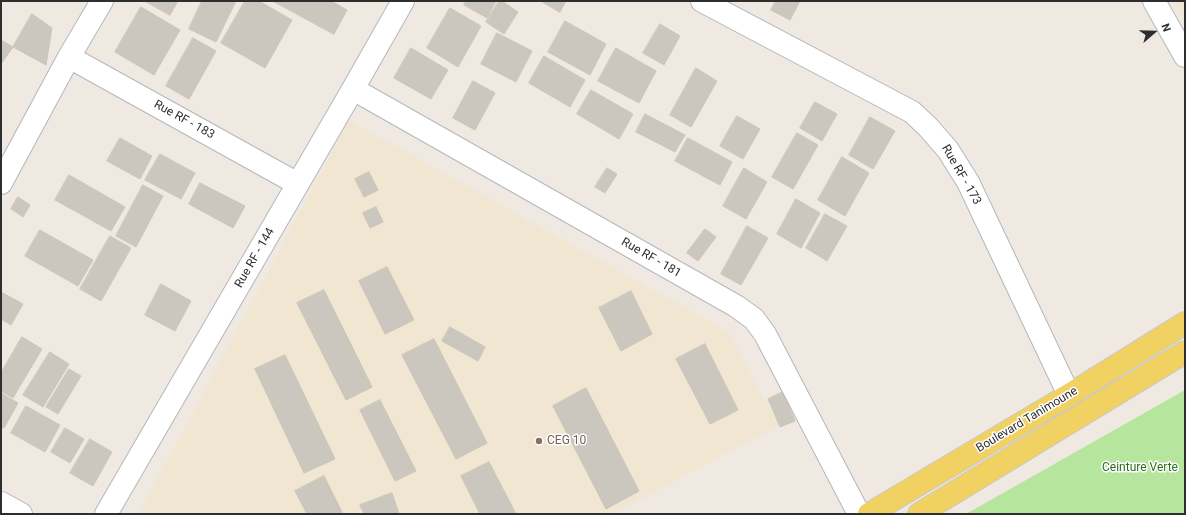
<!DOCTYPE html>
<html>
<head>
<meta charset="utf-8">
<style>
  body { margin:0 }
  #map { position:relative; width:1186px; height:515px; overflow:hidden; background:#efe9e1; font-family:Roboto,sans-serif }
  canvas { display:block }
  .frame { position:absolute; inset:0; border:2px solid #2e2e2e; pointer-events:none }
  .north { position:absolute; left:1134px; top:12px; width:40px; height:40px; -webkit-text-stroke:3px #fff; paint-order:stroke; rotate:70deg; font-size:11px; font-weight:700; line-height:16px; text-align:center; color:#2e2e2e }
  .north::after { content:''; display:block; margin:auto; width:14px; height:18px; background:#2e2e2e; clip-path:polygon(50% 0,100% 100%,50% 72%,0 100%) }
</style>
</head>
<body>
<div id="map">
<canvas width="1186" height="515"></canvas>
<div class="frame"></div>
<div class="north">N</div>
</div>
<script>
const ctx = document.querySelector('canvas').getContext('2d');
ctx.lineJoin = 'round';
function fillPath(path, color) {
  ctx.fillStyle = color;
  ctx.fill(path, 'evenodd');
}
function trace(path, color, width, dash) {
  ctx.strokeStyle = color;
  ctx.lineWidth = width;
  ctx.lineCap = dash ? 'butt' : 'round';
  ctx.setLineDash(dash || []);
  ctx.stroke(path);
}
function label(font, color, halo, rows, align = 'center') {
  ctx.font = font + ' Roboto,sans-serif';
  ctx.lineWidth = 3;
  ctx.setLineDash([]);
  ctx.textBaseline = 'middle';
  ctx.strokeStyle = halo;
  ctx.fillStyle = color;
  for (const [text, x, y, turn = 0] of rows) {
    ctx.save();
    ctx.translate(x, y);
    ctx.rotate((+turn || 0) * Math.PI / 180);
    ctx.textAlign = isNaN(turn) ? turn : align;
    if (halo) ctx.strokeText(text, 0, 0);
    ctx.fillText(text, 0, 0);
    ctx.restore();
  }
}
fillPath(new Path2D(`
  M 1175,1 L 1185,1 L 1185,21 Z
  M 349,120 L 728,332 L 779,425 L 613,514 L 139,514 Z`), '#f0e6d1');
fillPath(new Path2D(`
  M 1185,390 L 1185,514 L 966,514 Z`), '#b6e59e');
const building = new Path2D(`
  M 145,1 L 178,1 L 170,15 Z
  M 202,1 L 236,1 L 216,42 L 189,29 Z
  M 245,1 L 259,1 L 292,20 L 265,68 L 221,43 Z
  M 273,1 L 331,1 L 347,10 L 334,34 Z
  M 466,1 L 496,1 L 487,18 L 464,5 Z
  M 499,1 L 502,1 L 518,12 L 504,34 L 486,22 Z
  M 541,1 L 566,1 L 560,12 Z
  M 776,1 L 800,1 L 790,20 L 771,10 Z
  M 141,7 L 180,30 L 154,75 L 115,52 Z
  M 450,8 L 481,26 L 458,67 L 427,48 Z
  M 32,14 L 52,28 L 46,65 L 13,47 Z
  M 565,21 L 606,44 L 590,75 L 548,52 Z
  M 660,24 L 680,36 L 664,65 L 643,53 Z
  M 497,33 L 532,51 L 516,82 L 481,64 Z
  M 193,38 L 216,51 L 189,99 L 166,86 Z
  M 1,40 L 13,47 L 1,64 Z
  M 411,48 L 448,70 L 431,99 L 394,78 Z
  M 616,48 L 656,71 L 639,103 L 598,81 Z
  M 544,56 L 585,80 L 570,107 L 529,83 Z
  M 696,68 L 717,81 L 691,127 L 670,115 Z
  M 473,81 L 495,93 L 475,130 L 453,118 Z
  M 591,90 L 633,114 L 619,139 L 577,114 Z
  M 815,102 L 837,114 L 822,141 L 800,128 Z
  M 645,114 L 685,135 L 675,152 L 636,132 Z
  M 737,116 L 760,129 L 743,159 L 720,146 Z
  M 870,117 L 895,131 L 873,169 L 849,155 Z
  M 797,133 L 818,145 L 793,189 L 772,177 Z
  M 120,138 L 152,156 L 140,179 L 107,161 Z
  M 688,138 L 732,162 L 720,185 L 675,161 Z
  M 160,154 L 195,173 L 181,199 L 145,180 Z
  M 842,157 L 869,173 L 845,216 L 818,200 Z
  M 607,168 L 617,174 L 605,193 L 595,187 Z
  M 744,168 L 767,182 L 746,219 L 723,206 Z
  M 369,172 L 378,190 L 364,197 L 355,179 Z
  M 69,175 L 125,207 L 111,231 L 55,200 Z
  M 200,183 L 245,206 L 233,228 L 189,204 Z
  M 143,185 L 163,196 L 136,247 L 116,236 Z
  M 18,197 L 30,205 L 23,217 L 11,209 Z
  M 796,199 L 820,213 L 801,248 L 777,234 Z
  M 376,207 L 383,222 L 370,228 L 363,213 Z
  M 825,214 L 847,226 L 827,261 L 806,248 Z
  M 747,226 L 768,238 L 741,285 L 721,274 Z
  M 705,229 L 716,237 L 698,261 L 687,253 Z
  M 40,230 L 93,260 L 78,286 L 25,256 Z
  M 110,236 L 131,248 L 101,301 L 80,289 Z
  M 387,267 L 414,320 L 385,334 L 359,281 Z
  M 161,284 L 191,301 L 175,331 L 145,315 Z
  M 324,290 L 372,387 L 346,400 L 297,303 Z
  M 631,291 L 652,334 L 621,351 L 599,308 Z
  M 1,292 L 23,304 L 11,325 L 1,319 Z
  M 450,327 L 485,347 L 478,361 L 442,341 Z
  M 22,337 L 42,349 L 13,398 L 1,391 L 1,373 Z
  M 434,339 L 487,443 L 456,459 L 402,355 Z
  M 705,344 L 738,410 L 710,424 L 676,359 Z
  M 50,352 L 69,364 L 43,407 L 23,395 Z
  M 285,355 L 335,459 L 304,473 L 255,369 Z
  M 69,369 L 81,376 L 58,414 L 46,407 Z
  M 586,388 L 639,491 L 606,509 L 553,406 Z
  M 783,392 L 795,421 L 780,427 L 768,399 Z
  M 1,393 L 18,403 L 4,428 L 1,427 Z
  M 380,400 L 416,471 L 395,481 L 360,410 Z
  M 26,406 L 60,425 L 45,452 L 11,433 Z
  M 65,428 L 84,439 L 70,463 L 51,452 Z
  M 90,439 L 112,452 L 93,486 L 70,473 Z
  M 489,462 L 516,514 L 480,514 L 461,476 Z
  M 324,476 L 343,514 L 307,514 L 295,491 Z
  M 392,493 L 399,514 L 364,514 L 360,505 Z`);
fillPath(building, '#cbc7bf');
trace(building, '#cbc5ba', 1);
const street = new Path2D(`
  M 702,1 L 912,112 L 928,127 L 948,150 L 968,182 L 1069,395
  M 1154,1 L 1185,56
  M 69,57 L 298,184
  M 353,89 L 736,306 L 754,319 L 765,334 L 859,514
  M 1,183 L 69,57 L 102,1
  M 1,503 L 21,514
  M 106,514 L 353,89 L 403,1`);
const primary = new Path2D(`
  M 869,514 L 1069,395 L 1185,323
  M 919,514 L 1185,352`);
trace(street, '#b4b7c1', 24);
trace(primary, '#c9c9c9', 24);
trace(street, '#fff', 22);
trace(primary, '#f2d163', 22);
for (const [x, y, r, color] of [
  [539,441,4,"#8d6e63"]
]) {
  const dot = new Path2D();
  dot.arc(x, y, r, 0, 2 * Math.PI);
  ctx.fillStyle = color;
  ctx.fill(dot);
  trace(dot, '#fff', 1.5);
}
label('12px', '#2e2e2e', '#fff', [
  ["Rue RF - 183",184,120,29],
  ["Rue RF - 173",961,175,60],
  ["Rue RF - 144",255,258,-60],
  ["Rue RF - 181",651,258,30],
  ["Boulevard Tanimoune",1027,420,-31]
]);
label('12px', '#785e54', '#fff', [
  ["CEG 10",547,441]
], 'left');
label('12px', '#2c6e1b', '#fff', [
  ["Ceinture Verte",1140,468]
]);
</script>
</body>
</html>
